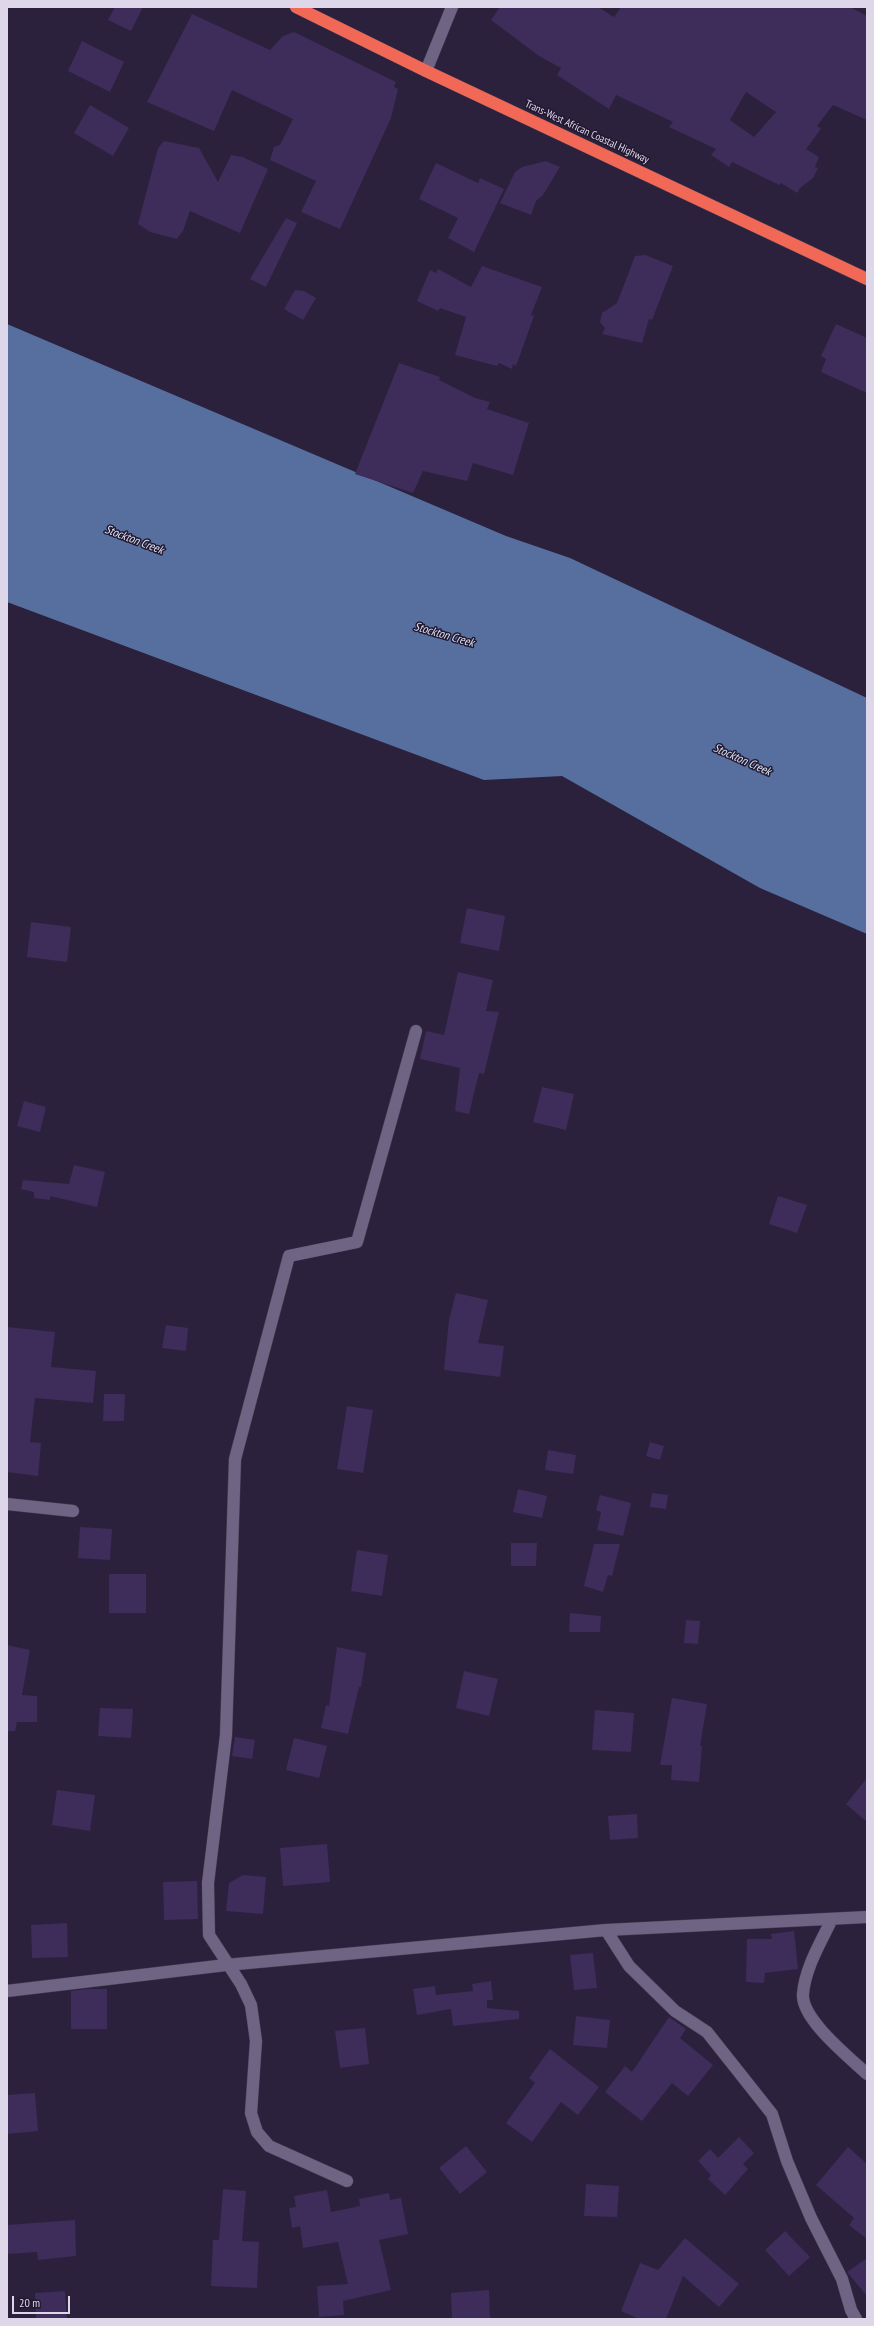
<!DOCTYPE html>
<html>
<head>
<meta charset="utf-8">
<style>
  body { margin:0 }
  #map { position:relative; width:874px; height:2326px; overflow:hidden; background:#2b213c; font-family:"PT Sans Narrow",sans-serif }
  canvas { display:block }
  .frame { position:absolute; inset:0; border:8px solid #ddd7e9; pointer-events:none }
  .scale { position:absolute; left:12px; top:2296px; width:58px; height:18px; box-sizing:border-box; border:2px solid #ddd7e9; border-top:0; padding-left:5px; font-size:12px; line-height:14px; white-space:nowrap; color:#ddd7e9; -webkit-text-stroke:3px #221831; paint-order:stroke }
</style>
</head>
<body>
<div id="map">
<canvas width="874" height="2326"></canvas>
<div class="frame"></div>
<div class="scale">20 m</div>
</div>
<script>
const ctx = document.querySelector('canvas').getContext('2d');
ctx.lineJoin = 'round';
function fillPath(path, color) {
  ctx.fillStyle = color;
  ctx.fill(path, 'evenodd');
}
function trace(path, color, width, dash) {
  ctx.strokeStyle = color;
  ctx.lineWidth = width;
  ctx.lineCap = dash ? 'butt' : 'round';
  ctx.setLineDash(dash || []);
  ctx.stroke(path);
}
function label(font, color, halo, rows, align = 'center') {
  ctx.font = font + ' "PT Sans Narrow",sans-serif';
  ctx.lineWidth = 3;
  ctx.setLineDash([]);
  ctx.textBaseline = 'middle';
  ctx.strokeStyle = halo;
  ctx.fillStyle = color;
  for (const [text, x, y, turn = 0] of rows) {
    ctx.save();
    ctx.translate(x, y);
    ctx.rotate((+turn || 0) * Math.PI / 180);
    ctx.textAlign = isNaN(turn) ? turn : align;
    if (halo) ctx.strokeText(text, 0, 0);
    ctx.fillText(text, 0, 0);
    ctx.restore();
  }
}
fillPath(new Path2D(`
  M 7,324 L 506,536 L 570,558 L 867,698 L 867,934 L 760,888 L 562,776 L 484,780 L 7,602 Z`), '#566f9e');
fillPath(new Path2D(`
  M 115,7 L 143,7 L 131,31 L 108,20 Z
  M 500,7 L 598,7 L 614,17 L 621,7 L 850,7 L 867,16 L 867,120 L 833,105 L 817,126 L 821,129 L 806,149 L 819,157 L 815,167 L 818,168 L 813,178 L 800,188 L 797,193 L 781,183 L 779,185 L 732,162 L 729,167 L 711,155 L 716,149 L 669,127 L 673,122 L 616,95 L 609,109 L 557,75 L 561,68 L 539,56 L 491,20 ZM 746,92 L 776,112 L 754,137 L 730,120 Z
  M 192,14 L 270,50 L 283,36 L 294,32 L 396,82 L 394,87 L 398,89 L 391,118 L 340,229 L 301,212 L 316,181 L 270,160 L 274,147 L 280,145 L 293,119 L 232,90 L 214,131 L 147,102 Z
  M 82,41 L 124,62 L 110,92 L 68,71 Z
  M 90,105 L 129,128 L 113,156 L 74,133 Z
  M 164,141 L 199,148 L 218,182 L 231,155 L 243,157 L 268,169 L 240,233 L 190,211 L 183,231 L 177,239 L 150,232 L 138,224 L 158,148 Z
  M 546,161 L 560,167 L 543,195 L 536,201 L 531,215 L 500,203 L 515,172 L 522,167 Z
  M 436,163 L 478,183 L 480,178 L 504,189 L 474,252 L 448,238 L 458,218 L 419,199 Z
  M 286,218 L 297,223 L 266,287 L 250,279 Z
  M 645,255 L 673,266 L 652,320 L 649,319 L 642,343 L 602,334 L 605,328 L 600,322 L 602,313 L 617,303 L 635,256 Z
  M 482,266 L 542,287 L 531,315 L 534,316 L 516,366 L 513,364 L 512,369 L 499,363 L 497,366 L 455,355 L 466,317 L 440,308 L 438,311 L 417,301 L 430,270 L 436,273 L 438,269 L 471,287 Z
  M 295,290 L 304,291 L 316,298 L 303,320 L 284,309 Z
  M 836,324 L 867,338 L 867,393 L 821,372 L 826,359 L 821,356 Z
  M 399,363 L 440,377 L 439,380 L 475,398 L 490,402 L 487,409 L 529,423 L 513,475 L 473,463 L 467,481 L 423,471 L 413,493 L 355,474 Z
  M 467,908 L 505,916 L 499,951 L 460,943 Z
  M 31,922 L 71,927 L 67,962 L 27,957 Z
  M 458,972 L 493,980 L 486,1011 L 499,1012 L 484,1074 L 479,1073 L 469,1114 L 455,1111 L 460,1068 L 420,1059 L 426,1031 L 444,1035 Z
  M 542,1087 L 574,1094 L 566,1130 L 533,1122 Z
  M 24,1101 L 46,1107 L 40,1132 L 17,1126 Z
  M 74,1165 L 105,1172 L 97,1207 L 50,1196 L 50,1200 L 34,1198 L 34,1192 L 21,1189 L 23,1180 L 69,1184 Z
  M 778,1196 L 807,1205 L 797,1233 L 769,1224 Z
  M 456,1293 L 488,1300 L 478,1343 L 504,1346 L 500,1377 L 444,1370 L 449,1320 Z
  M 166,1325 L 188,1328 L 186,1351 L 162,1348 Z
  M 7,1327 L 55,1332 L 51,1367 L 96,1371 L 93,1403 L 35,1398 L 30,1442 L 41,1443 L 38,1476 L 7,1472 Z
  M 104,1394 L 125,1394 L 124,1421 L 103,1421 Z
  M 347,1406 L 373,1410 L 363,1473 L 337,1469 Z
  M 650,1442 L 664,1446 L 660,1460 L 646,1456 Z
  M 548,1450 L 576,1455 L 573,1474 L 545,1470 Z
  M 518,1489 L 547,1496 L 542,1518 L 513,1512 Z
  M 652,1493 L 668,1495 L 666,1509 L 650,1507 Z
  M 600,1495 L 631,1503 L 623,1536 L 597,1530 L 601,1512 L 596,1510 Z
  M 80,1527 L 112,1529 L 110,1560 L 78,1558 Z
  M 511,1543 L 537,1543 L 536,1566 L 511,1566 Z
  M 594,1544 L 620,1544 L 612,1576 L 608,1575 L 603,1592 L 584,1586 Z
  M 357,1550 L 388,1555 L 382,1596 L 351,1591 Z
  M 109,1574 L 146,1574 L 146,1613 L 109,1613 Z
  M 570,1613 L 601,1616 L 600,1632 L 569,1632 Z
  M 686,1620 L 700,1621 L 698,1644 L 684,1643 Z
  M 7,1645 L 30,1650 L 22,1695 L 37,1696 L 37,1722 L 17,1722 L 15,1731 L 7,1731 Z
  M 337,1647 L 366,1653 L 361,1687 L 359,1687 L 348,1734 L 321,1728 L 326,1705 L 329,1706 Z
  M 464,1671 L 498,1679 L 489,1716 L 456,1708 Z
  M 672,1698 L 707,1704 L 700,1746 L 702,1746 L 699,1782 L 671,1780 L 672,1765 L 660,1765 Z
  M 100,1708 L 133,1709 L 131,1738 L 98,1736 Z
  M 595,1710 L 634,1713 L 631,1752 L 592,1750 Z
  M 235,1737 L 255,1740 L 252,1759 L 232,1756 Z
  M 294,1738 L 327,1746 L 319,1778 L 286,1770 Z
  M 867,1778 L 867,1822 L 846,1804 Z
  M 57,1790 L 95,1795 L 90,1831 L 52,1825 Z
  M 637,1814 L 638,1838 L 610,1840 L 608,1816 Z
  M 327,1844 L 330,1882 L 283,1886 L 280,1848 Z
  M 243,1875 L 266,1877 L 263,1914 L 226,1911 L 229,1883 Z
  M 197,1881 L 198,1919 L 164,1920 L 163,1882 Z
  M 67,1923 L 68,1957 L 32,1958 L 31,1925 Z
  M 794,1931 L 798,1969 L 765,1973 L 764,1983 L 746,1982 L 747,1939 L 772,1939 L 771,1934 Z
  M 593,1953 L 597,1988 L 574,1990 L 570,1955 Z
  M 491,1981 L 493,2000 L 487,2000 L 487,2008 L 519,2011 L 519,2019 L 453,2026 L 451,2009 L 417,2015 L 413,1989 L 435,1986 L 436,1995 L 473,1991 L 472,1984 Z
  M 86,1989 L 107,1989 L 107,2029 L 71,2029 L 71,1991 Z
  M 576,2016 L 610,2020 L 607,2048 L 573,2045 Z
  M 669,2017 L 686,2029 L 680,2038 L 713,2065 L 688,2096 L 672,2083 L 642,2121 L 605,2092 L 625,2066 L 632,2072 Z
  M 365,2028 L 369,2064 L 340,2068 L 335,2031 Z
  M 550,2049 L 599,2087 L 578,2115 L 561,2102 L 532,2142 L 506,2123 L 535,2083 L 529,2078 Z
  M 35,2093 L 38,2131 L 7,2134 L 7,2095 Z
  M 739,2137 L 754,2153 L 743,2164 L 748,2169 L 725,2195 L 708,2179 L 711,2175 L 698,2161 L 710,2149 L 718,2158 Z
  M 466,2146 L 487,2172 L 460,2194 L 439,2168 Z
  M 848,2147 L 867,2164 L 867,2239 L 849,2225 L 854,2218 L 816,2185 Z
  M 586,2184 L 619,2186 L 617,2217 L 584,2216 Z
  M 223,2189 L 246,2191 L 242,2241 L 259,2242 L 257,2288 L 211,2286 L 213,2240 L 219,2240 Z
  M 327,2190 L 331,2212 L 360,2206 L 359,2199 L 389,2193 L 390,2200 L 401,2198 L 408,2234 L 379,2240 L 391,2290 L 343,2301 L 344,2315 L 319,2317 L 317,2286 L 348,2284 L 338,2242 L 303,2248 L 300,2226 L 292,2228 L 289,2208 L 296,2207 L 294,2196 Z
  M 75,2220 L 76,2256 L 38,2260 L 37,2252 L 8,2254 L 7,2225 Z
  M 785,2231 L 810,2257 L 789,2276 L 765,2250 Z
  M 685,2238 L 739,2284 L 719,2307 L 683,2276 L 666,2319 L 639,2319 L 621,2311 L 640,2263 L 658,2270 Z
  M 867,2258 L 867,2296 L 847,2272 Z
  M 489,2290 L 490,2319 L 452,2319 L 451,2293 Z
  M 65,2291 L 67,2319 L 36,2319 L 35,2293 Z`), '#3e2c5a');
const minor = new Path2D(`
  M 426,71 L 452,7
  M 7,1504 L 73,1511
  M 832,1919 C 821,1942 805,1968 803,1994 C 801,2019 849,2057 867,2074
  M 606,1930 L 629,1966 L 675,2011 L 707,2032 L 772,2114 L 787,2161 L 811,2218 L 842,2279 L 851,2310 L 856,2319
  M 7,1991 L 226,1965 L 606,1930 L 867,1917
  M 347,2181 L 269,2146 L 257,2132 L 251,2113 L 256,2041 L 251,2005 L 241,1984 L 209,1935 L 208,1883 L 226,1735 L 235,1459 L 289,1256 L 357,1242 L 416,1031`);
const highway = new Path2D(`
  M 296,7 L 426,71 L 867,279`);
trace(minor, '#443b52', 13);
trace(highway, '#443b52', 13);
trace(minor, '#6f6483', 12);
trace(highway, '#f16956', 12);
label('11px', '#ddd7e9', '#221831', [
  ["Trans-West African Coastal Highway",587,132,25]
]);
label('italic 12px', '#dae3f2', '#221831', [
  ["Stockton Creek",134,540,21],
  ["Stockton Creek",444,635,16],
  ["Stockton Creek",742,760,24]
]);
</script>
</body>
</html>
